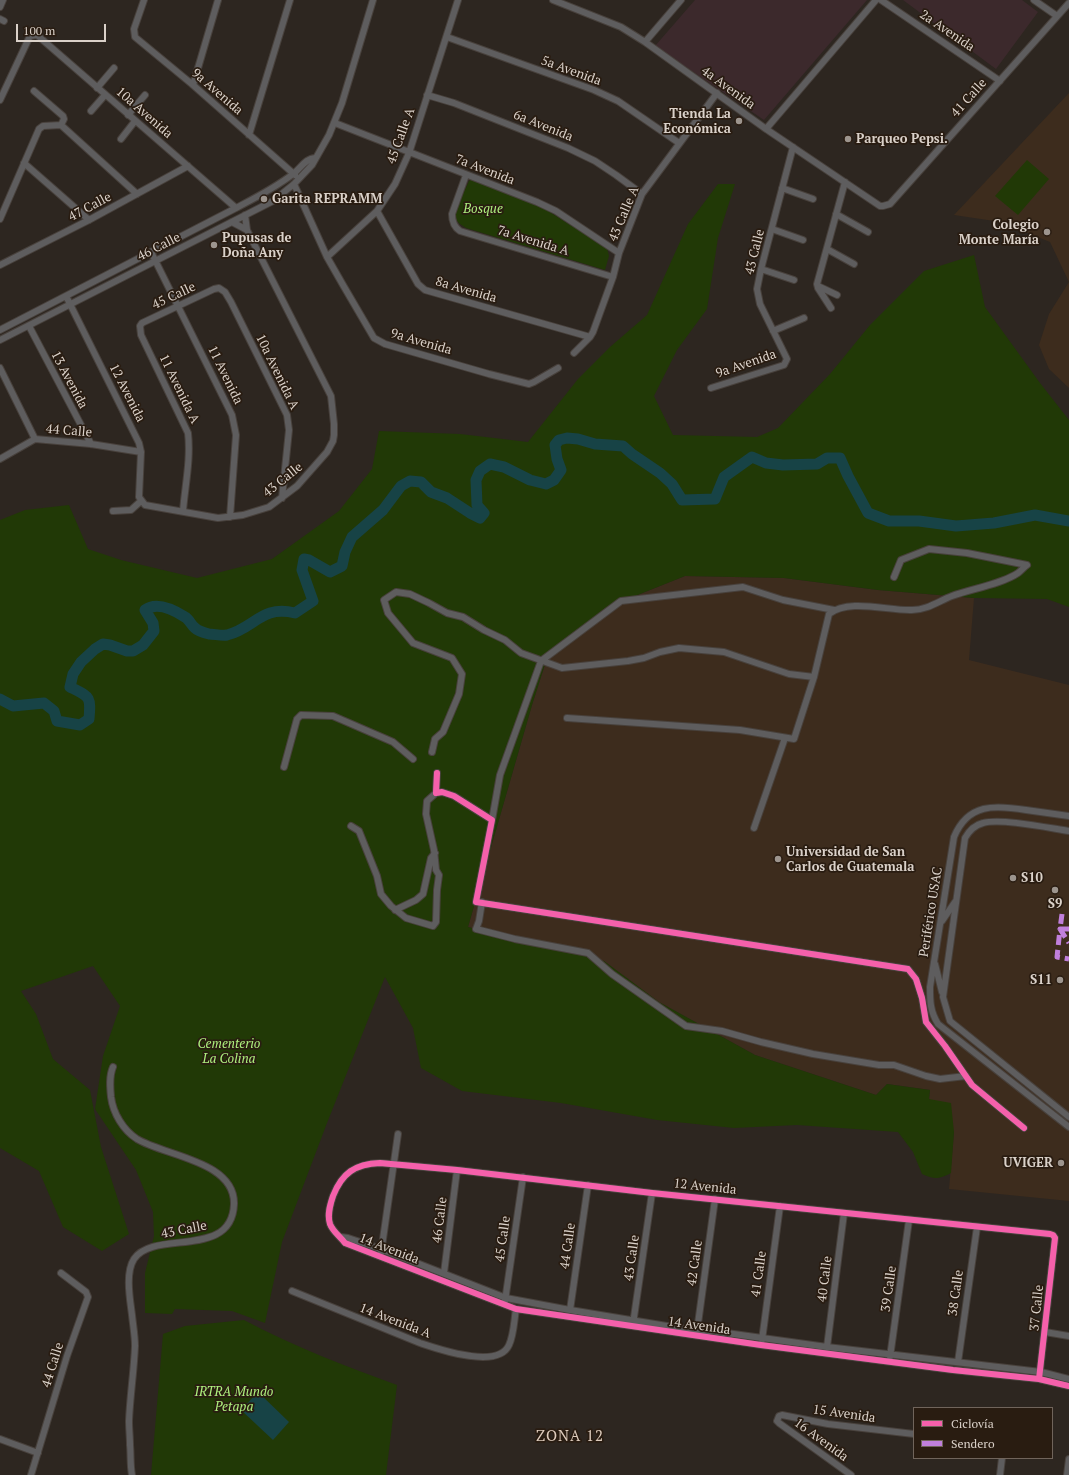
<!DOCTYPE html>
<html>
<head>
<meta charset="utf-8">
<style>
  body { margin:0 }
  #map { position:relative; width:1069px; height:1475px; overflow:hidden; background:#2d2620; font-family:"PT Serif",serif }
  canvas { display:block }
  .legend { position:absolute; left:913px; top:1407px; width:140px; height:52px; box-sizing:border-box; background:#291c11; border:1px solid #70645b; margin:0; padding:5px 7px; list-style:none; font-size:12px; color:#dad1c9 }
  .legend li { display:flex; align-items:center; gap:8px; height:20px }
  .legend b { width:20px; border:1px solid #70645b }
  .scale { position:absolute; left:16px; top:24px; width:90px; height:18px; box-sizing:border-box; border:2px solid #dad1c9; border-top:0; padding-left:5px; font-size:12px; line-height:14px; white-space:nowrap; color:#dad1c9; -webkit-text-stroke:3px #291c11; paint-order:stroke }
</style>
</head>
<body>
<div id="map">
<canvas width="1069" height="1475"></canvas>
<ul class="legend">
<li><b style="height:5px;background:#f560ab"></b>Ciclovía</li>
<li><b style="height:5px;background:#c07fdc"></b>Sendero</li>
</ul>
<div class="scale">100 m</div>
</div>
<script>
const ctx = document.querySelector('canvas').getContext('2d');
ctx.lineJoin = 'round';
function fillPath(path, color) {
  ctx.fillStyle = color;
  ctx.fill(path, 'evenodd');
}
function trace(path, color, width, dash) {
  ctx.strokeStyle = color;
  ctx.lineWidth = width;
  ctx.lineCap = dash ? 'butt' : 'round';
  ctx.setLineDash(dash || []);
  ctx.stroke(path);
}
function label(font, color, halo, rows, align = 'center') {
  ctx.font = font + ' "PT Serif",serif';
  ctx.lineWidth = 3.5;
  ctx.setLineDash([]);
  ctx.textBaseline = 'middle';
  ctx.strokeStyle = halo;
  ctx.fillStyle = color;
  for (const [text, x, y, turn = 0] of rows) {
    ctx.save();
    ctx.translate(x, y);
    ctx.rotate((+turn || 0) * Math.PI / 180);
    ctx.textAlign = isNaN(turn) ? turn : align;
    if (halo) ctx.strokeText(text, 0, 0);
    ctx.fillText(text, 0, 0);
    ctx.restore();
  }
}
fillPath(new Path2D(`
  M 1069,93 L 1069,388 L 1049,369 L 1039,345 L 1049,314 L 1069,282 L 1050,242 L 1001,222 L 954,215 Z
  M 685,576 L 784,578 L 878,590 L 974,598 L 969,660 L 1069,685 L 1069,1201 L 949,1189 L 954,1132 L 929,1099 L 930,1090 L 887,1084 L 876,1095 L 755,1055 L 659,1002 L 604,961 L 468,927 L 532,705 L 548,655 L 605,608 Z`), '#3d2c1d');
fillPath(new Path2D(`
  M 695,0 L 867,0 L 764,120 L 655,46 Z
  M 903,0 L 1022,0 L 1038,12 L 996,69 Z`), '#3c292c');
fillPath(new Path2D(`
  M 1027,160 L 1049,179 L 1018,215 L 995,196 Z
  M 472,179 L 537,204 L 607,248 L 609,256 L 605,270 L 466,228 C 462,225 456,223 456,217 C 455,209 465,190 469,181 Z
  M 718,184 L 735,184 L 718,238 L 707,309 L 677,350 L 654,396 L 673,435 L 757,437 L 778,428 L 830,374 L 870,325 L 924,271 L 974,255 L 985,307 L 1040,383 L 1069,420 L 1069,607 L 1047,599 L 974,598 L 951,596 L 878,590 L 784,578 L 685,576 L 605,608 L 548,655 L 532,705 L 468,927 L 604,961 L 659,1002 L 755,1055 L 876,1095 L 887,1084 L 930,1090 L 929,1099 L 951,1103 L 954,1132 L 951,1173 C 939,1179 935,1180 922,1174 L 913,1152 L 898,1132 L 797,1125 L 734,1128 L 657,1120 L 561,1103 L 462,1091 L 421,1068 L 413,1028 L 385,977 L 327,1123 L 282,1242 L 265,1323 L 232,1311 L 175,1309 L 172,1314 L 145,1313 L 145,1273 L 154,1236 L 153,1212 L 136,1170 L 95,1109 L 103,1056 L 120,1006 L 93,966 L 21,991 L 36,1014 L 53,1059 L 90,1090 L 101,1147 L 129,1234 L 102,1251 L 63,1227 L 39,1171 L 0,1148 L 0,520 L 25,510 L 69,505 L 88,549 L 121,560 L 197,578 L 272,559 L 339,511 L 372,469 L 379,431 L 460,434 L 528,442 L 578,379 L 610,347 L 647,315 L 688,224 Z
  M 244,1320 C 293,1346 345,1366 397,1385 L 386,1475 L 151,1475 L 163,1334 L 185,1326 Z`), '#213906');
fillPath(new Path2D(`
  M 258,1392 L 289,1422 L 273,1440 L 241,1410 Z`), '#174346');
trace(new Path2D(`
  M 0,699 L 13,706 L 44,703 L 54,711 L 57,721 L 80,725 L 89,719 C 91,696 90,697 70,687 L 73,674 L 81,662 L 95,649 L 103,644 L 110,645 L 127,651 L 133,651 L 143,645 L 154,631 L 153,623 L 145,610 C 157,601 174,610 185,617 C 189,619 191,625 195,628 C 198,631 205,633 209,634 C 214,634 222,636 227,635 C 255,628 261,605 295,613 L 313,601 L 302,570 L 304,559 L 309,560 L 330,572 L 342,566 L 345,552 L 352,537 L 383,510 L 401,486 L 410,481 L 421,482 L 431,492 L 447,498 L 470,513 L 480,518 L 484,513 L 477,505 L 476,480 L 480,471 L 490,464 L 504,467 L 530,480 L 546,484 L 554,480 L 561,470 L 557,459 L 555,445 L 559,440 L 567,438 L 578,439 L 595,444 L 623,446 L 632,454 L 660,473 L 672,484 L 682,500 L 715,499 L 724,477 L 752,457 L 766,463 L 783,465 L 817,464 L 827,458 L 840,458 L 848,476 L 868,513 L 889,521 L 919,521 L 956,526 L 994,523 L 1035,515 L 1069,521`), '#174346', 11);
const minor = new Path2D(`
  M 144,0 L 134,29 L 135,37 L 193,85 L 295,175
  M 553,0 L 621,27 L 645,42 L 766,129 L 880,206 L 883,206 L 890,204 L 1069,3
  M 881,0 L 1000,81
  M 1034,0 L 1057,16
  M 0,7 L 3,0
  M 0,19 L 4,21
  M 447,37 L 594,90 L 618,101 L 679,143
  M 645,42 L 681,0
  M 193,85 L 218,0
  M 97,88 L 114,68
  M 34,91 L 63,116 L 64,119 L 61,125
  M 427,95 L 454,103 L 568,148 L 595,161 L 616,175 L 642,194
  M 0,100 L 30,36 L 37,35 L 236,208
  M 91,111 L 105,95
  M 128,115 L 145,95
  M 335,123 L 537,202 L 556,211 L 619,253
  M 766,129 L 876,0
  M 249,135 L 290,0
  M 121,139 L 135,121
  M 24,163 L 89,220
  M 466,175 L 452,214 C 452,222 454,227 460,231 L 613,277
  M 294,184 L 327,257 L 343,285 L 374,338 L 385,344 L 489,374 L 529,384 L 534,382 L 558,368
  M 782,188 L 813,199
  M 377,211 L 418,284 L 425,290 L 590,337
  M 836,214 L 868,232
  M 0,219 L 39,129 L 43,126 L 61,125 L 137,194
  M 232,222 L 247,230
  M 772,229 L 803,240
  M 827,249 L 854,264
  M 151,252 L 232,415 L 236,435 L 230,517
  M 327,257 L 377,211 L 395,184 L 409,153 L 458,0
  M 0,265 L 89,220 L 188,166
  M 761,269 L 794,280
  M 818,286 L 837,295
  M 66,296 L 139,443 L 141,452 L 139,497 L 145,505 L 218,518 L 243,515 L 269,507 L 297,486 L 327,452 L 333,441 L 334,435 L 334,424 L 331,396 L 247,230 L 245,215
  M 831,308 L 818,288 L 817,284 L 845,182
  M 29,326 L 91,444
  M 0,330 L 236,208 C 255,198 275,188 293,174 C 300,169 306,158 315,158
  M 773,331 L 804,318
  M 0,340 L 273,201 L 294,184 L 312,165 L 329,135 L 342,103 L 373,0
  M 574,353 L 590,337 L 593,332 L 613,277 L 619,253 L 642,194 L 717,93
  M 0,368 L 35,439
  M 711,388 L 784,365 L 787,359 L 760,304 L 757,289 L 761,269 L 793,147
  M 0,459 L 35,439 L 91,444 L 141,452
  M 113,511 L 131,510 L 141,501
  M 183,511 C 185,486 191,459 188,433 L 141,335 L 140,326 L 142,323 L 214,289 L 219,288 L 225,292 L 231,302 L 287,415 L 289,430 L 282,498
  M 567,718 L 740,730 L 794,739 L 814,677 L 829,614 C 849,598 888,611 912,610 C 927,610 939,601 952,596 C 971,589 1002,584 1018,573 C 1021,571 1024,567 1027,565 L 967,553 L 929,549 L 901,560 L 894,577
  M 432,752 L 435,739 L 443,732 L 459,694 L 462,674 L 452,658 L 413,643 L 388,613 L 384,600 L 396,592 L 410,594 L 429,603 L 447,613 L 463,617 L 484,630 L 505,640 L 521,653 L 562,668 L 628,661 L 644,658 L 660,652 L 679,648 L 724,652 L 789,674 L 814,677
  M 284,767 L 297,719 L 301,715 L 333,716 L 393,742 L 413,759
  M 437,773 L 436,793 L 442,792 L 454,796 L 492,820 L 476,902 L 908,969 L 916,979 L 922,998 L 926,1022 L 945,1046 L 972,1085 L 1024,1128
  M 1069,816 C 1055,814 1040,812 1026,810 C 995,805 968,803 954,837 L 930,987 C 930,1001 930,1011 938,1024 L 1069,1127
  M 492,820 L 500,775 L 541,661 L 621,601 L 743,587 L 783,600 L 834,610
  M 351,826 L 359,831 L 377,876 L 381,894 L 391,906 L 406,918 L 433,926 L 436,922 L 437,890 L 439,875 L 436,870 L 434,850 L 426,814 L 427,801 L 436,793
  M 754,828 L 785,738
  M 1069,831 C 1049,828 1001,818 983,823 C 975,825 969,831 965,838 L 943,997 L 950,1021 L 1069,1117
  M 482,902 L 479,921 L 476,929 L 515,939 L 588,953 L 612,974 L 686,1026 L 722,1031 L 761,1042 L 813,1054 L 879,1065 L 894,1065 L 926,1076 L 940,1079 L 966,1076
  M 395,910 L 416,900 L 423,894 L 431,858 L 435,853
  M 942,921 L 955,902
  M 935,964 L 942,992
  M 113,1067 C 109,1076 110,1087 111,1097 C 113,1113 123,1130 137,1139 C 165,1156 235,1161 234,1204 C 232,1260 154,1229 134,1259 C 125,1273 130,1299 132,1315 C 133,1325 135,1336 135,1346 C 134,1371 130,1396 129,1421 C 129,1429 130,1437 130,1445 C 131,1455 130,1465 132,1475
  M 341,1237 L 348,1238 L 381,1249 L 506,1298 L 570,1310 L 697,1331 L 712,1331 L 827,1347 L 1041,1372 L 1069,1379
  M 381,1253 L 398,1134
  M 444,1273 L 457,1170
  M 292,1291 L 420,1343 C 438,1349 498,1370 509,1345 C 514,1334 514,1321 516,1309
  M 505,1301 L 523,1177
  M 570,1310 L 588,1185
  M 633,1324 L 652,1193
  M 697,1331 L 715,1199
  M 1045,1332 L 1069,1336
  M 762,1340 L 780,1206
  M 827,1347 L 844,1213
  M 890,1357 L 909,1220
  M 958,1362 L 977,1227
  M 1039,1379 L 1055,1238 L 1053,1235 L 1050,1234 L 652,1193 L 457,1170 L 380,1163 C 355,1164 342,1173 333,1196 C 330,1205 327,1215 330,1224 C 333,1232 340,1236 345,1243 L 516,1309 L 761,1345 L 953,1370 L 1039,1379 L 1069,1386
  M 0,1439 L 38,1453
  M 31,1475 L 67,1356 L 88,1297 L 86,1292 L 61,1273
  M 851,1475 L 779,1423 L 777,1421 L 779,1416 L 782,1415 L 828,1424 L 914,1434
  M 1000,1475 L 1002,1458
  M 1067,1475 L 1069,1459`);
trace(minor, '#48413c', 8);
trace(minor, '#5e5d5e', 6);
trace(new Path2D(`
  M 1062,914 L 1060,929 L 1069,943
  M 1069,929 L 1060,929 L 1057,957 L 1069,959`), '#c07fdc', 5, [10, 5]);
trace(new Path2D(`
  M 437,773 L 436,793 L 442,792 L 454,796 L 492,820 L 476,902 L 908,969 L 916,979 L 922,998 L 926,1022 L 945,1046 L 972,1085 L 1024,1128
  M 1039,1379 L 1055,1238 L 1053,1235 L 1050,1234 L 652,1193 L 457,1170 L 380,1163 C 355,1164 342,1173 333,1196 C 330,1205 327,1215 330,1224 C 333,1232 340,1236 345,1243 L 516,1309 L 761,1345 L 953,1370 L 1039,1379 L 1069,1386`), '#f560ab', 6);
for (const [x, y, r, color] of [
  [739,121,4,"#9d958e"],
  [848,139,4,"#9d958e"],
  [264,199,4,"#9d958e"],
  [1047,232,4,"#9d958e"],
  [214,245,4,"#9d958e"],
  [778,859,4,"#9d958e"],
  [1013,878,4,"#9d958e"],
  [1055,890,4,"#9d958e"],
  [1060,980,4,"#9d958e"],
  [1061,1163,4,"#9d958e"]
]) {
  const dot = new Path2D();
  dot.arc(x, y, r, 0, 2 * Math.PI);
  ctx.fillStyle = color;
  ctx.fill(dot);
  trace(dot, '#291c11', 1.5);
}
label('13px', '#dad1c9', '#291c11', [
  ["2a Avenida",947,31,34],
  ["5a Avenida",571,71,20],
  ["4a Avenida",728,88,36],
  ["9a Avenida",217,92,41],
  ["41 Calle",969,98,-48],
  ["10a Avenida",144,113,41],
  ["6a Avenida",543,126,22],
  ["45 Calle A",401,136,-70],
  ["7a Avenida",485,170,21],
  ["47 Calle",90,207,-28],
  ["43 Calle A",624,214,-67],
  ["7a Avenida A",533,241,17],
  ["46 Calle",159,247,-27],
  ["43 Calle",755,252,-76],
  ["8a Avenida",466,290,16],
  ["45 Calle",174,296,-25],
  ["9a Avenida",421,342,16],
  ["9a Avenida",746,364,-19],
  ["10a Avenida A",277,372,64],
  ["11 Avenida",225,375,64],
  ["13 Avenida",69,380,62],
  ["11 Avenida A",179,389,64],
  ["12 Avenida",127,393,63],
  ["44 Calle",69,431,5],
  ["43 Calle",283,480,-39],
  ["Periférico USAC",931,912,-81],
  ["12 Avenida",705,1187,6],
  ["46 Calle",440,1220,-83],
  ["43 Calle",184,1230,-11],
  ["45 Calle",503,1239,-82],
  ["44 Calle",568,1246,-82],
  ["14 Avenida",389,1249,21],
  ["43 Calle",632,1258,-82],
  ["42 Calle",695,1263,-82],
  ["41 Calle",759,1274,-82],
  ["40 Calle",825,1279,-83],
  ["39 Calle",889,1289,-82],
  ["38 Calle",956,1293,-82],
  ["37 Calle",1037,1308,-84],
  ["14 Avenida A",395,1321,21],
  ["14 Avenida",699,1326,8],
  ["44 Calle",53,1365,-73],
  ["15 Avenida",844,1414,8],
  ["16 Avenida",821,1440,36]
]);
label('bold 13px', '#dad1c9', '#291c11', [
  ["Tienda La",731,114,"right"],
  ["Económica",731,129,"right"],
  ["Parqueo Pepsi.",856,139],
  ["Garita REPRAMM",272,199],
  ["Colegio",1039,225,"right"],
  ["Monte María",1039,240,"right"],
  ["Pupusas de",222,238],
  ["Doña Any",222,253],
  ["Universidad de San",786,852],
  ["Carlos de Guatemala",786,867],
  ["S10",1021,878],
  ["S9",1055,904,"center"],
  ["S11",1052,980,"right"],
  ["UVIGER",1053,1163,"right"]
], 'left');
label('italic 13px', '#aef07e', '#291c11', [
  ["Bosque",483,209],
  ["Cementerio",229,1044],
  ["La Colina",229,1059],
  ["IRTRA Mundo",234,1392],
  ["Petapa",234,1407]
]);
ctx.letterSpacing = '1px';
label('15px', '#deccbd', '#291c11', [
  ["ZONA 12",570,1437]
]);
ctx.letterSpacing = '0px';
</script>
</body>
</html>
